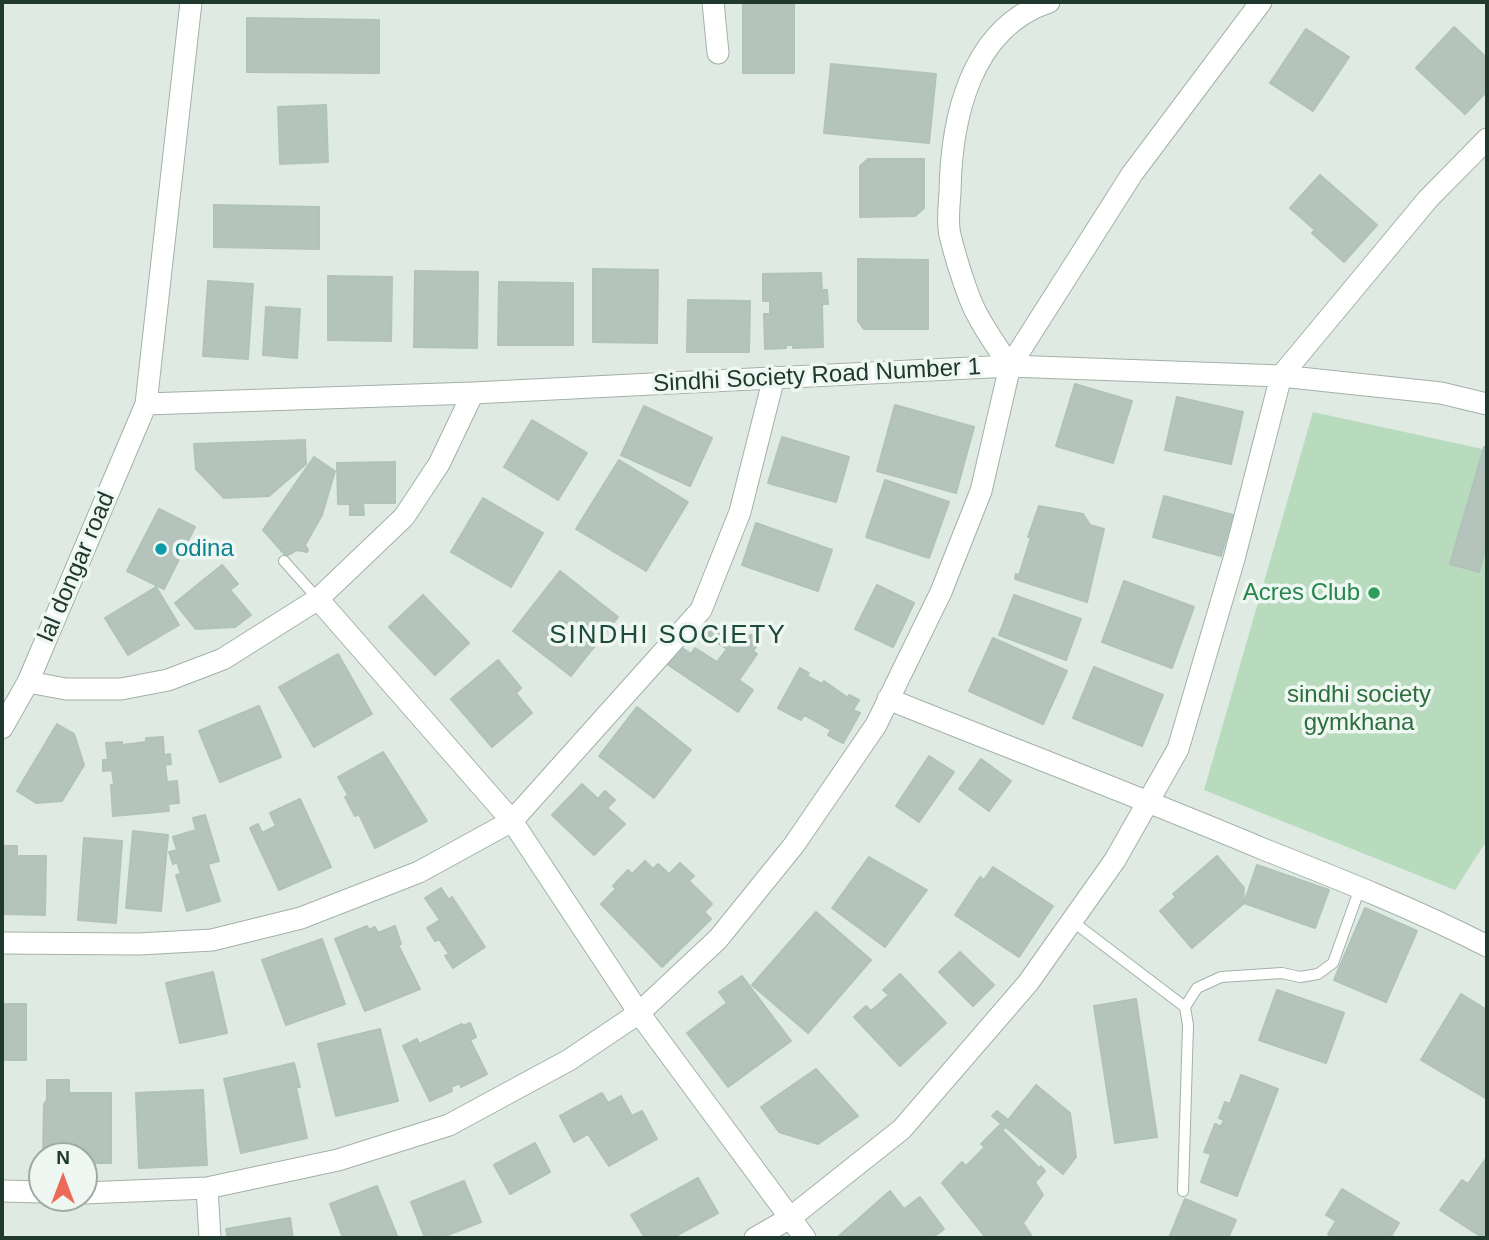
<!DOCTYPE html>
<html>
<head>
<meta charset="utf-8">
<style>
  body { margin:0 }
  #map { position:relative; width:1489px; height:1240px; overflow:hidden; background:#dfeae3; font-family:Arial,sans-serif }
  canvas { display:block }
  .frame { position:absolute; inset:0; border:4px solid #20392f; pointer-events:none }
  .north { position:absolute; left:28px; top:1142px; width:70px; height:70px; box-sizing:border-box; background:#eff7f2; border:2px solid #9caba4; border-radius:50%; rotate:0deg; font-size:19px; font-weight:700; line-height:28px; text-align:center; color:#20392f }
  .north::after { content:''; display:block; margin:auto; width:24px; height:32px; background:#ee6a58; clip-path:polygon(50% 0,100% 100%,50% 72%,0 100%) }
</style>
</head>
<body>
<div id="map">
<canvas width="1489" height="1240"></canvas>
<div class="frame"></div>
<div class="north">N</div>
</div>
<script>
const ctx = document.querySelector('canvas').getContext('2d');
ctx.lineJoin = 'round';
function fillPath(path, color) {
  ctx.fillStyle = color;
  ctx.fill(path, 'evenodd');
}
function trace(path, color, width, dash) {
  ctx.strokeStyle = color;
  ctx.lineWidth = width;
  ctx.lineCap = dash ? 'butt' : 'round';
  ctx.setLineDash(dash || []);
  ctx.stroke(path);
}
function label(font, color, halo, rows, align = 'center') {
  ctx.font = font + ' Arial,sans-serif';
  ctx.lineWidth = 7;
  ctx.setLineDash([]);
  ctx.textBaseline = 'middle';
  ctx.strokeStyle = halo;
  ctx.fillStyle = color;
  for (const [text, x, y, turn = 0] of rows) {
    ctx.save();
    ctx.translate(x, y);
    ctx.rotate((+turn || 0) * Math.PI / 180);
    ctx.textAlign = isNaN(turn) ? turn : align;
    if (halo) ctx.strokeText(text, 0, 0);
    ctx.fillText(text, 0, 0);
    ctx.restore();
  }
}
fillPath(new Path2D(`
  M 1313,412 L 1487,450 L 1487,840 L 1455,890 L 1204,790 Z`), '#b8dbbd');
const building = new Path2D(`
  M 743,2 L 794,2 L 794,73 L 743,73 Z
  M 247,18 L 379,20 L 379,73 L 247,72 Z
  M 1454,27 L 1487,58 L 1487,91 L 1465,114 L 1416,68 Z
  M 1306,29 L 1349,57 L 1313,111 L 1270,83 Z
  M 831,64 L 936,74 L 929,143 L 824,133 Z
  M 326,105 L 328,162 L 280,164 L 278,107 Z
  M 868,159 L 924,159 L 924,208 L 915,216 L 860,217 L 860,166 Z
  M 1320,175 L 1377,225 L 1344,262 L 1312,233 L 1315,230 L 1290,208 Z
  M 214,205 L 319,207 L 319,249 L 214,247 Z
  M 858,259 L 928,260 L 928,329 L 864,329 L 858,321 Z
  M 593,269 L 658,270 L 657,343 L 593,342 Z
  M 415,271 L 478,272 L 477,348 L 414,347 Z
  M 821,273 L 822,290 L 827,290 L 828,304 L 822,304 L 823,347 L 793,348 L 793,345 L 786,345 L 786,348 L 765,349 L 764,314 L 770,314 L 770,301 L 763,301 L 763,274 Z
  M 328,276 L 392,277 L 391,341 L 328,340 Z
  M 208,281 L 253,284 L 248,359 L 203,356 Z
  M 499,282 L 573,283 L 573,345 L 498,345 Z
  M 688,300 L 750,301 L 749,352 L 687,352 Z
  M 266,307 L 300,309 L 297,358 L 263,355 Z
  M 1075,384 L 1132,401 L 1113,463 L 1056,446 Z
  M 1177,397 L 1243,412 L 1231,464 L 1165,450 Z
  M 895,405 L 974,427 L 956,493 L 877,471 Z
  M 644,406 L 712,438 L 690,486 L 621,455 Z
  M 532,420 L 587,453 L 558,500 L 504,467 Z
  M 782,437 L 849,457 L 836,502 L 768,483 Z
  M 305,440 L 306,464 L 269,496 L 224,498 L 196,469 L 194,444 Z
  M 1484,447 L 1487,448 L 1487,543 L 1479,572 L 1450,564 Z
  M 314,457 L 335,471 L 322,515 L 305,545 L 308,550 L 307,552 L 297,550 L 286,556 L 263,530 Z
  M 619,460 L 688,502 L 646,571 L 576,529 Z
  M 395,462 L 395,503 L 363,503 L 364,515 L 350,515 L 350,504 L 338,504 L 337,463 Z
  M 885,480 L 949,502 L 929,558 L 866,537 Z
  M 1164,496 L 1233,515 L 1221,556 L 1153,537 Z
  M 483,498 L 543,533 L 511,587 L 451,552 Z
  M 1039,506 L 1083,514 L 1090,525 L 1104,529 L 1087,602 L 1015,579 L 1016,574 L 1019,575 L 1031,537 L 1028,537 Z
  M 159,509 L 195,527 L 164,589 L 127,571 Z
  M 756,523 L 832,550 L 818,591 L 742,565 Z
  M 222,565 L 238,584 L 230,590 L 251,615 L 235,627 L 196,629 L 175,603 Z
  M 560,571 L 618,617 L 571,676 L 513,631 Z
  M 1124,581 L 1194,607 L 1172,668 L 1102,642 Z
  M 877,585 L 914,603 L 893,647 L 855,629 Z
  M 156,587 L 179,625 L 128,655 L 105,618 Z
  M 423,595 L 469,643 L 435,675 L 389,627 Z
  M 1014,595 L 1081,619 L 1066,660 L 999,635 Z
  M 710,627 L 754,636 L 761,640 L 753,651 L 757,654 L 739,680 L 753,690 L 738,712 L 667,664 L 679,646 L 691,654 L 695,648 L 717,662 L 727,649 L 710,638 L 707,641 L 703,638 Z
  M 993,638 L 1067,671 L 1043,724 L 969,691 Z
  M 338,654 L 372,714 L 314,747 L 279,687 Z
  M 498,660 L 521,688 L 516,693 L 532,713 L 492,747 L 451,699 Z
  M 1094,667 L 1163,695 L 1142,746 L 1073,718 Z
  M 800,668 L 809,673 L 807,676 L 822,684 L 824,681 L 848,698 L 849,695 L 859,700 L 853,710 L 860,713 L 843,743 L 828,735 L 831,730 L 804,715 L 801,720 L 778,708 Z
  M 259,706 L 281,757 L 220,782 L 199,731 Z
  M 637,707 L 691,750 L 654,798 L 599,756 Z
  M 57,724 L 74,734 L 84,765 L 62,801 L 36,803 L 17,791 Z
  M 163,737 L 164,755 L 170,754 L 171,764 L 165,765 L 167,782 L 177,781 L 179,803 L 168,804 L 169,811 L 113,816 L 111,785 L 114,785 L 112,770 L 103,771 L 103,760 L 108,760 L 106,743 L 122,742 L 122,745 L 146,742 L 146,738 Z
  M 383,752 L 427,821 L 375,848 L 359,814 L 355,816 L 345,797 L 348,795 L 338,777 Z
  M 929,756 L 954,772 L 919,822 L 896,806 Z
  M 981,759 L 1011,781 L 989,811 L 959,789 Z
  M 582,784 L 598,799 L 605,791 L 615,800 L 607,808 L 625,824 L 594,855 L 552,815 Z
  M 300,799 L 331,867 L 279,890 L 250,828 L 258,824 L 262,833 L 276,826 L 270,813 Z
  M 205,815 L 219,861 L 208,864 L 220,901 L 187,911 L 176,875 L 181,874 L 177,862 L 173,864 L 169,852 L 177,850 L 173,837 L 196,830 L 193,818 Z
  M 133,831 L 168,835 L 161,911 L 126,908 Z
  M 84,838 L 122,841 L 116,923 L 78,920 Z
  M 2,846 L 17,846 L 17,856 L 46,856 L 45,915 L 4,914 L 4,906 L 2,906 Z
  M 1217,856 L 1244,888 L 1243,904 L 1192,948 L 1160,911 L 1176,897 L 1173,894 Z
  M 869,857 L 927,890 L 885,947 L 832,908 Z
  M 645,861 L 653,869 L 658,864 L 669,874 L 680,863 L 694,876 L 689,881 L 712,904 L 704,912 L 711,919 L 662,967 L 601,904 L 616,889 L 613,886 L 628,870 L 632,874 Z
  M 1257,865 L 1329,890 L 1315,928 L 1244,903 Z
  M 993,867 L 1053,906 L 1019,957 L 955,915 L 980,877 L 984,880 Z
  M 441,888 L 449,900 L 452,897 L 485,947 L 453,968 L 445,956 L 449,954 L 439,939 L 435,941 L 427,928 L 440,920 L 425,898 Z
  M 1365,908 L 1417,931 L 1386,1002 L 1334,980 Z
  M 816,912 L 871,960 L 808,1033 L 752,985 Z
  M 367,926 L 369,930 L 375,927 L 378,933 L 395,926 L 401,944 L 398,945 L 420,989 L 365,1011 L 335,939 Z
  M 322,939 L 345,1004 L 286,1025 L 262,960 Z
  M 960,952 L 994,985 L 973,1006 L 939,972 Z
  M 213,972 L 227,1033 L 180,1043 L 166,983 Z
  M 900,974 L 946,1023 L 900,1066 L 854,1017 L 866,1006 L 871,1011 L 889,995 L 883,990 Z
  M 742,976 L 791,1041 L 728,1087 L 687,1033 L 727,1003 L 719,992 Z
  M 1277,990 L 1344,1013 L 1326,1063 L 1259,1040 Z
  M 1461,994 L 1487,1010 L 1487,1099 L 1421,1060 Z
  M 1136,999 L 1157,1137 L 1115,1143 L 1094,1006 Z
  M 2,1004 L 26,1004 L 26,1060 L 2,1060 Z
  M 470,1023 L 476,1037 L 470,1040 L 487,1074 L 461,1087 L 460,1083 L 451,1087 L 452,1091 L 430,1101 L 403,1046 L 417,1039 L 419,1044 L 462,1024 L 463,1026 Z
  M 380,1029 L 398,1101 L 336,1116 L 318,1044 Z
  M 294,1063 L 300,1087 L 296,1087 L 307,1138 L 241,1153 L 224,1079 Z
  M 816,1069 L 858,1116 L 818,1144 L 779,1132 L 761,1107 Z
  M 1241,1075 L 1278,1089 L 1237,1196 L 1201,1182 L 1211,1154 L 1204,1152 L 1215,1124 L 1221,1127 L 1224,1120 L 1219,1118 L 1225,1102 L 1230,1104 Z
  M 47,1080 L 69,1080 L 69,1093 L 111,1093 L 111,1163 L 84,1163 L 84,1156 L 43,1156 L 44,1104 L 47,1100 Z
  M 1036,1085 L 1070,1113 L 1076,1157 L 1063,1174 L 992,1116 L 997,1111 L 1008,1120 Z
  M 203,1090 L 207,1165 L 139,1168 L 136,1093 Z
  M 602,1093 L 608,1103 L 621,1096 L 632,1116 L 642,1111 L 657,1139 L 609,1166 L 588,1134 L 574,1142 L 560,1116 Z
  M 1001,1124 L 1005,1128 L 1002,1130 L 1039,1168 L 1041,1166 L 1045,1171 L 1035,1182 L 1043,1195 L 1023,1223 L 1031,1235 L 1029,1238 L 986,1238 L 942,1183 L 962,1162 L 966,1166 L 985,1147 L 981,1144 Z
  M 535,1143 L 550,1172 L 510,1194 L 494,1165 Z
  M 1487,1157 L 1487,1238 L 1483,1238 L 1440,1210 L 1462,1180 L 1468,1184 Z
  M 698,1178 L 718,1213 L 672,1238 L 645,1238 L 631,1215 Z
  M 464,1181 L 481,1222 L 440,1238 L 425,1238 L 411,1202 Z
  M 377,1186 L 398,1238 L 343,1238 L 330,1204 Z
  M 1342,1189 L 1399,1223 L 1390,1238 L 1334,1238 L 1328,1234 L 1336,1221 L 1326,1215 Z
  M 890,1191 L 904,1209 L 920,1197 L 944,1229 L 932,1238 L 841,1238 L 839,1236 Z
  M 1185,1199 L 1236,1220 L 1228,1238 L 1169,1238 Z
  M 290,1218 L 293,1238 L 228,1238 L 226,1229 Z`);
fillPath(building, '#b4c4bc');
trace(building, '#b1c3b9', 2);
const service = new Path2D(`
  M 284,561 L 318,599
  M 1072,921 L 1185,1007 L 1188,1025 L 1183,1191
  M 1185,1007 L 1197,988 L 1221,977 L 1282,973 L 1300,977 L 1318,974 L 1333,963 L 1360,888`);
const minor = new Path2D(`
  M 713,2 L 718,53
  M 1010,366 C 999,350 987,333 978,316 C 968,299 955,256 950,235 C 947,223 949,206 950,193 C 951,120 970,28 1049,2
  M 146,404 L 473,393 L 1010,366 L 1281,376 L 1441,393 L 1487,404
  M 318,599 L 512,821 L 639,1013 L 805,1238
  M 28,682 L 66,689 L 121,689 L 168,680 L 223,659 L 318,599 L 404,517 L 439,464 L 473,393
  M 888,699 C 1013,749 1139,797 1263,849 C 1339,879 1415,909 1487,946
  M 2,728 L 28,682 L 146,404 L 191,2
  M 2,943 L 139,944 L 212,940 L 301,918 L 419,872 L 512,821 L 701,610 L 740,512 L 774,377
  M 207,1188 L 210,1238
  M 2,1191 L 42,1192
  M 84,1193 L 207,1188 L 338,1160 L 449,1125 L 569,1060 L 639,1013 L 718,939 L 794,845 L 876,725 L 941,592 L 981,491 L 1010,366 L 1132,174 L 1261,2
  M 755,1238 L 790,1218 L 902,1129 L 1028,983 L 1115,860 L 1178,749 L 1234,559 L 1281,376 L 1428,199 L 1487,139`);
trace(service, '#a2b1a9', 12);
trace(minor, '#a2b1a9', 23);
trace(service, '#fff', 10);
trace(minor, '#fff', 21);
for (const [x, y, r, color] of [
  [161,549,7,"#0f9aa8"],
  [1374,593,7,"#2e9e5b"]
]) {
  const dot = new Path2D();
  dot.arc(x, y, r, 0, 2 * Math.PI);
  ctx.fillStyle = color;
  ctx.fill(dot);
  trace(dot, '#eff7f2', 2.5);
}
label('24px', '#20392f', '#eff7f2', [
  ["Sindhi Society Road Number 1",817,376,-3],
  ["lal dongar road",77,567,-67]
]);
label('24px', '#0d838f', '#eff7f2', [
  ["odina",175,549]
], 'left');
label('24px', '#27864d', '#eff7f2', [
  ["Acres Club",1360,593]
], 'right');
label('24px', '#2c6f3d', '#eff7f2', [
  ["sindhi society",1359,695],
  ["gymkhana",1359,723]
]);
ctx.letterSpacing = '2px';
label('26px', '#1d4a3a', '#eff7f2', [
  ["SINDHI SOCIETY",668,636]
]);
ctx.letterSpacing = '0px';
</script>
</body>
</html>
